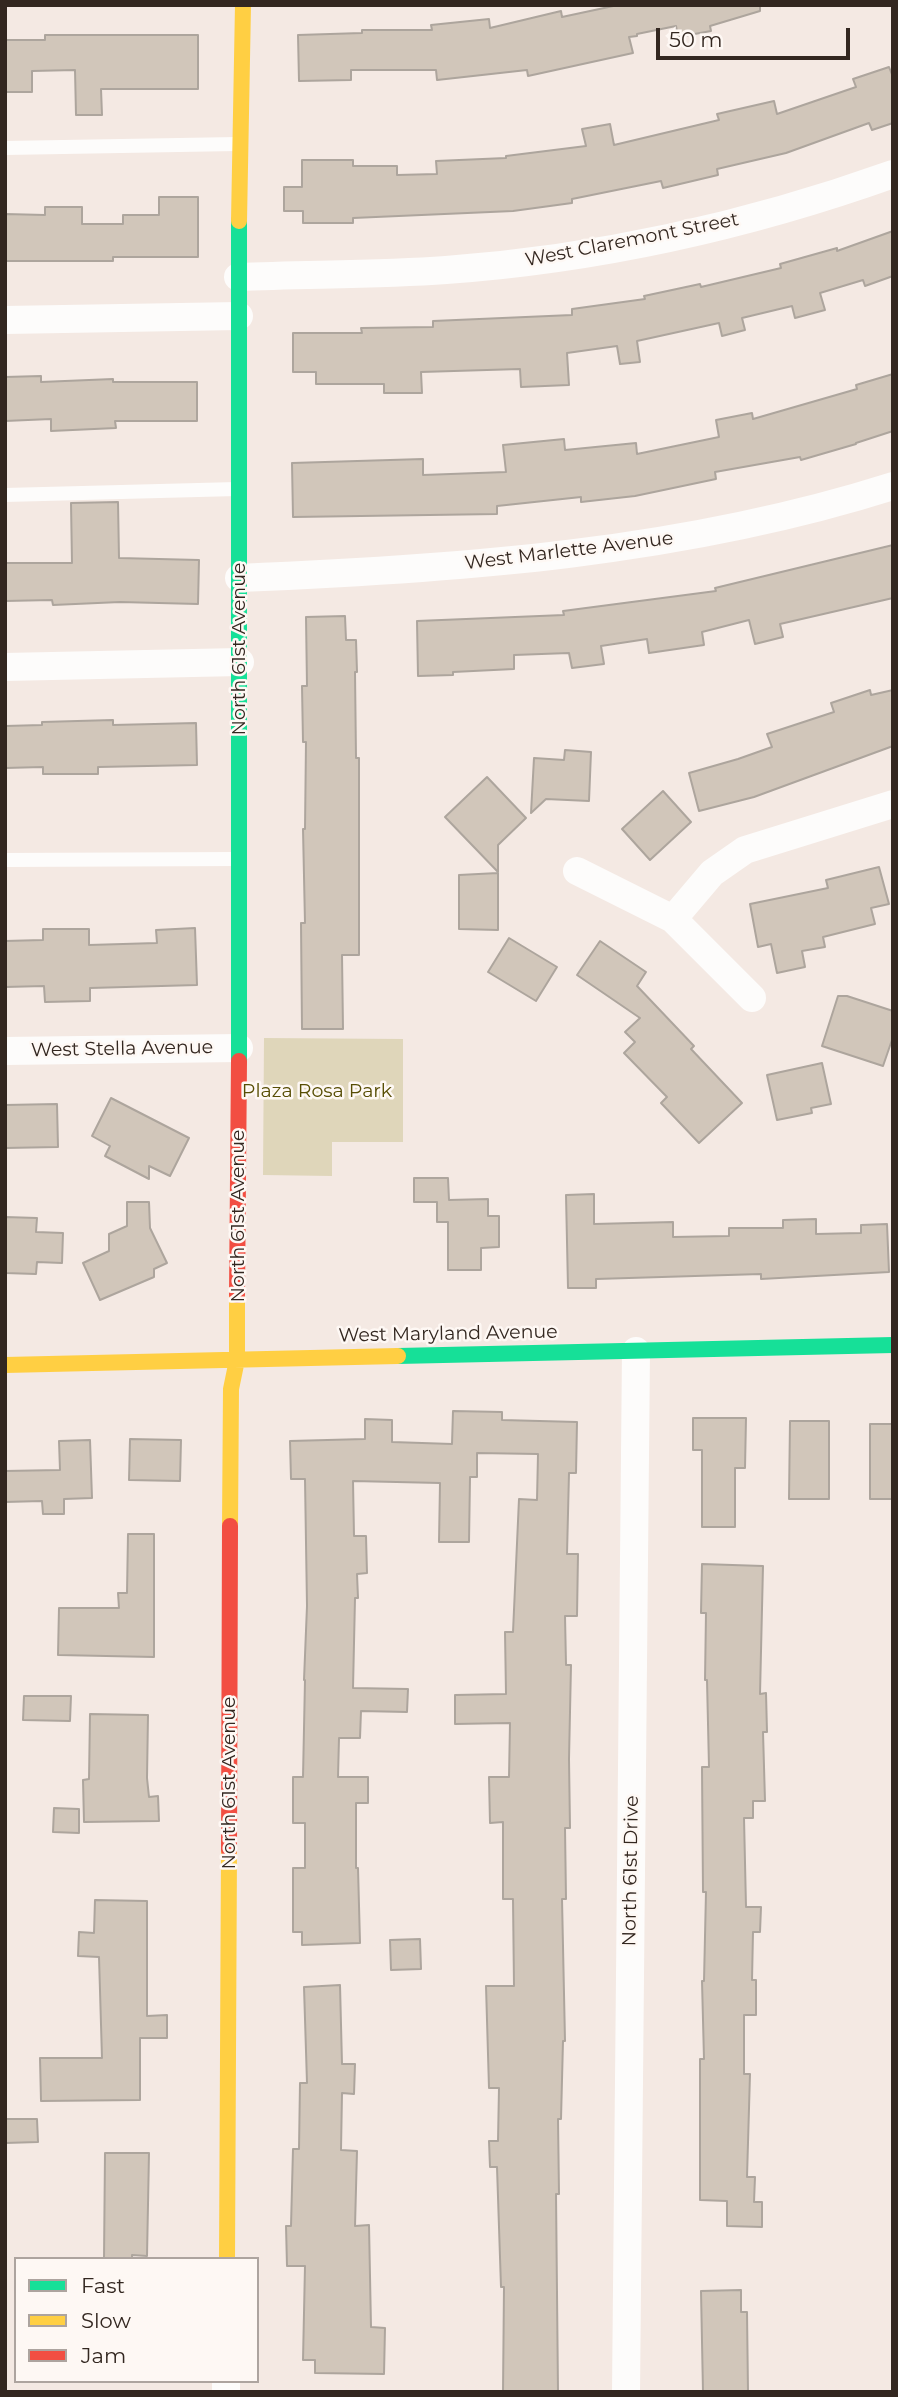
<!DOCTYPE html>
<html>
<head>
<meta charset="utf-8">
<style>
  body { margin:0 }
  #map { position:relative; width:898px; height:2397px; overflow:hidden; background:#f4e9e3; font-family:Montserrat,sans-serif }
  canvas { display:block }
  .frame { position:absolute; inset:0; border:7px solid #332720; pointer-events:none }
  .legend { position:absolute; left:14px; top:2257px; width:245px; height:126px; box-sizing:border-box; background:#fef8f4; border:2px solid #ada49f; margin:0; padding:9px 12px; list-style:none; font-size:21px; color:#332720 }
  .legend li { display:flex; align-items:center; gap:14px; height:35px }
  .legend b { width:35px; border:2px solid #ada49f }
  .scale { position:absolute; left:656px; top:28px; width:194px; height:32px; box-sizing:border-box; border:4px solid #332720; border-top:0; padding-left:9px; font-size:21px; line-height:24px; white-space:nowrap; color:#332720; -webkit-text-stroke:5px #fef8f4; paint-order:stroke }
</style>
</head>
<body>
<div id="map">
<canvas width="898" height="2397"></canvas>
<div class="frame"></div>
<ul class="legend">
<li><b style="height:9px;background:#16e098"></b>Fast</li>
<li><b style="height:9px;background:#ffcf43"></b>Slow</li>
<li><b style="height:9px;background:#f24e42"></b>Jam</li>
</ul>
<div class="scale">50 m</div>
</div>
<script>
const ctx = document.querySelector('canvas').getContext('2d');
ctx.lineJoin = 'round';
function fillPath(path, color) {
  ctx.fillStyle = color;
  ctx.fill(path, 'evenodd');
}
function trace(path, color, width, dash) {
  ctx.strokeStyle = color;
  ctx.lineWidth = width;
  ctx.lineCap = dash ? 'butt' : 'round';
  ctx.setLineDash(dash || []);
  ctx.stroke(path);
}
function label(font, color, halo, rows, align = 'center') {
  ctx.font = font + ' Montserrat,sans-serif';
  ctx.lineWidth = 5;
  ctx.setLineDash([]);
  ctx.textBaseline = 'middle';
  ctx.strokeStyle = halo;
  ctx.fillStyle = color;
  for (const [text, x, y, turn = 0] of rows) {
    ctx.save();
    ctx.translate(x, y);
    ctx.rotate((+turn || 0) * Math.PI / 180);
    ctx.textAlign = isNaN(turn) ? turn : align;
    if (halo) ctx.strokeText(text, 0, 0);
    ctx.fillText(text, 0, 0);
    ctx.restore();
  }
}
fillPath(new Path2D(`
  M 264,1038 L 403,1039 L 403,1142 L 332,1142 L 332,1176 L 263,1175 Z`), '#dfd6ba');
const building = new Path2D(`
  M 618,5 L 760,5 L 760,11 L 710,26 L 711,31 L 678,37 L 676,26 L 637,34 L 637,36 L 629,37 L 633,53 L 528,76 L 527,70 L 437,80 L 436,70 L 351,70 L 351,80 L 299,81 L 298,35 L 362,33 L 362,30 L 432,30 L 431,25 L 489,19 L 490,28 L 561,11 L 562,17 Z
  M 45,35 L 198,35 L 198,89 L 101,89 L 102,115 L 76,115 L 75,70 L 32,71 L 32,92 L 5,92 L 5,40 L 45,40 Z
  M 889,67 L 893,77 L 893,123 L 872,130 L 869,123 L 786,153 L 717,169 L 718,175 L 663,188 L 661,181 L 572,199 L 572,203 L 513,211 L 353,218 L 353,223 L 303,223 L 303,211 L 284,211 L 284,187 L 302,187 L 302,160 L 353,160 L 353,166 L 397,166 L 397,175 L 437,174 L 436,161 L 506,158 L 506,156 L 586,146 L 582,129 L 610,124 L 614,145 L 719,120 L 717,114 L 774,101 L 777,114 L 856,87 L 853,79 Z
  M 159,197 L 198,197 L 198,257 L 113,257 L 113,261 L 5,261 L 5,214 L 45,215 L 45,207 L 82,207 L 82,224 L 123,224 L 123,215 L 159,215 Z
  M 893,231 L 893,276 L 865,286 L 863,280 L 820,293 L 825,310 L 795,318 L 792,306 L 742,318 L 745,330 L 722,336 L 719,323 L 637,341 L 640,362 L 620,364 L 617,346 L 567,353 L 569,385 L 521,387 L 520,369 L 421,372 L 422,393 L 384,393 L 384,384 L 316,384 L 316,372 L 293,372 L 293,333 L 362,333 L 361,328 L 433,327 L 433,321 L 572,315 L 572,309 L 645,299 L 644,296 L 700,284 L 701,287 L 781,268 L 780,264 L 837,248 L 837,251 Z
  M 893,374 L 893,431 L 856,443 L 856,444 L 801,460 L 800,457 L 715,472 L 716,479 L 635,496 L 581,502 L 581,497 L 497,506 L 497,514 L 293,517 L 292,463 L 423,459 L 423,475 L 506,472 L 503,445 L 564,439 L 565,450 L 636,443 L 637,454 L 719,437 L 716,420 L 752,413 L 753,419 L 857,389 L 856,385 Z
  M 41,376 L 41,382 L 113,379 L 113,382 L 197,382 L 197,421 L 115,421 L 116,428 L 51,431 L 51,419 L 5,421 L 5,377 Z
  M 118,502 L 119,558 L 199,560 L 198,604 L 120,602 L 53,605 L 52,600 L 5,601 L 5,563 L 72,563 L 71,503 Z
  M 893,545 L 893,598 L 780,624 L 783,637 L 755,644 L 749,620 L 702,632 L 704,645 L 649,653 L 647,639 L 601,646 L 604,664 L 572,668 L 569,653 L 514,655 L 514,669 L 453,672 L 453,675 L 418,676 L 417,621 L 564,615 L 563,611 L 716,591 L 715,588 Z
  M 345,616 L 346,640 L 356,640 L 357,672 L 355,672 L 356,758 L 359,758 L 359,955 L 342,955 L 343,1029 L 302,1029 L 301,923 L 305,923 L 303,829 L 305,829 L 306,742 L 303,742 L 302,686 L 307,686 L 306,617 Z
  M 870,690 L 871,695 L 893,690 L 893,746 L 754,797 L 699,811 L 689,773 L 738,759 L 772,747 L 767,734 L 834,712 L 831,703 Z
  M 113,720 L 113,725 L 196,723 L 197,765 L 98,767 L 98,774 L 43,774 L 43,767 L 5,768 L 5,726 L 42,725 L 42,722 Z
  M 565,750 L 591,752 L 589,801 L 546,799 L 531,813 L 534,758 L 564,760 Z
  M 487,777 L 526,818 L 498,845 L 498,872 L 445,817 Z
  M 663,791 L 691,822 L 650,860 L 622,829 Z
  M 879,867 L 889,904 L 871,908 L 875,924 L 823,937 L 825,947 L 802,951 L 805,967 L 777,973 L 771,944 L 758,947 L 750,904 L 828,888 L 826,880 Z
  M 498,873 L 498,930 L 459,929 L 459,875 Z
  M 195,928 L 197,985 L 90,988 L 90,1001 L 45,1002 L 44,986 L 5,987 L 5,941 L 43,940 L 43,929 L 89,929 L 89,945 L 157,943 L 156,930 Z
  M 509,938 L 557,967 L 536,1001 L 488,972 Z
  M 600,941 L 646,972 L 637,986 L 694,1046 L 691,1049 L 742,1103 L 699,1143 L 661,1103 L 667,1097 L 624,1053 L 635,1042 L 625,1032 L 640,1018 L 577,975 Z
  M 838,996 L 847,996 L 893,1011 L 893,1037 L 883,1066 L 822,1046 Z
  M 822,1063 L 831,1104 L 811,1108 L 812,1113 L 777,1120 L 767,1075 Z
  M 111,1098 L 189,1138 L 170,1176 L 149,1166 L 149,1179 L 105,1156 L 110,1146 L 92,1136 Z
  M 57,1104 L 58,1147 L 5,1148 L 5,1105 Z
  M 414,1178 L 448,1178 L 449,1200 L 488,1199 L 488,1216 L 499,1216 L 499,1247 L 481,1248 L 481,1270 L 448,1270 L 448,1222 L 437,1222 L 437,1202 L 414,1202 Z
  M 594,1194 L 594,1224 L 673,1222 L 673,1237 L 729,1236 L 729,1228 L 783,1228 L 783,1220 L 816,1219 L 816,1234 L 861,1233 L 861,1225 L 887,1224 L 889,1272 L 761,1279 L 761,1274 L 596,1279 L 596,1288 L 568,1288 L 566,1195 Z
  M 127,1202 L 149,1202 L 150,1228 L 167,1263 L 154,1269 L 154,1277 L 100,1300 L 83,1263 L 109,1251 L 109,1234 L 127,1226 Z
  M 5,1217 L 37,1218 L 36,1232 L 63,1233 L 62,1263 L 37,1262 L 36,1274 L 5,1273 Z
  M 453,1411 L 502,1412 L 502,1420 L 577,1422 L 576,1473 L 569,1473 L 567,1554 L 578,1554 L 577,1616 L 565,1616 L 566,1665 L 571,1665 L 569,1759 L 570,1828 L 565,1828 L 566,1899 L 562,1899 L 565,2041 L 563,2041 L 561,2119 L 558,2119 L 559,2194 L 556,2194 L 558,2392 L 503,2392 L 504,2287 L 501,2287 L 497,2167 L 490,2167 L 489,2141 L 498,2141 L 499,2088 L 489,2088 L 486,1986 L 514,1986 L 513,1899 L 503,1899 L 503,1822 L 490,1823 L 489,1777 L 509,1777 L 510,1723 L 455,1724 L 455,1695 L 506,1694 L 505,1632 L 513,1632 L 519,1499 L 537,1500 L 538,1454 L 477,1453 L 477,1477 L 470,1477 L 469,1542 L 439,1542 L 440,1483 L 353,1481 L 354,1536 L 366,1536 L 367,1573 L 357,1574 L 358,1598 L 355,1598 L 353,1688 L 408,1689 L 407,1712 L 361,1711 L 360,1738 L 339,1738 L 338,1777 L 368,1777 L 368,1803 L 356,1803 L 356,1868 L 358,1868 L 360,1943 L 302,1945 L 302,1932 L 293,1932 L 293,1868 L 305,1868 L 305,1823 L 293,1823 L 293,1777 L 303,1777 L 305,1680 L 304,1680 L 307,1606 L 305,1479 L 291,1479 L 290,1441 L 365,1439 L 365,1419 L 392,1420 L 392,1442 L 452,1444 Z
  M 693,1418 L 746,1418 L 745,1468 L 735,1468 L 735,1527 L 702,1527 L 702,1450 L 693,1450 Z
  M 790,1421 L 829,1421 L 829,1499 L 789,1499 Z
  M 870,1424 L 893,1424 L 893,1499 L 870,1499 Z
  M 130,1439 L 181,1440 L 180,1481 L 129,1480 Z
  M 90,1440 L 92,1498 L 64,1499 L 64,1514 L 43,1514 L 42,1501 L 5,1502 L 5,1471 L 60,1470 L 59,1441 Z
  M 128,1534 L 154,1534 L 154,1657 L 58,1655 L 59,1608 L 119,1608 L 118,1593 L 127,1593 Z
  M 702,1564 L 763,1566 L 760,1694 L 766,1693 L 767,1732 L 763,1732 L 765,1801 L 753,1801 L 753,1818 L 744,1818 L 746,1907 L 761,1907 L 760,1932 L 753,1932 L 752,1980 L 756,1980 L 756,2015 L 744,2015 L 744,2074 L 750,2074 L 747,2177 L 755,2177 L 754,2202 L 762,2202 L 762,2227 L 727,2226 L 727,2201 L 700,2200 L 700,2059 L 704,2059 L 702,1981 L 704,1981 L 706,1892 L 703,1892 L 702,1767 L 709,1767 L 707,1680 L 705,1680 L 706,1613 L 701,1613 Z
  M 24,1696 L 71,1696 L 70,1721 L 23,1720 Z
  M 90,1714 L 148,1715 L 147,1778 L 149,1797 L 158,1796 L 159,1821 L 84,1822 L 83,1780 L 89,1779 Z
  M 54,1808 L 79,1809 L 79,1833 L 53,1832 Z
  M 95,1900 L 147,1901 L 147,2016 L 167,2015 L 167,2038 L 140,2038 L 140,2100 L 41,2101 L 40,2058 L 102,2058 L 99,1957 L 78,1956 L 79,1932 L 94,1933 Z
  M 420,1939 L 421,1969 L 391,1970 L 390,1940 Z
  M 340,1985 L 342,2064 L 355,2064 L 354,2094 L 342,2093 L 341,2150 L 357,2151 L 355,2226 L 369,2225 L 371,2327 L 385,2328 L 384,2374 L 315,2373 L 315,2360 L 303,2360 L 305,2266 L 287,2266 L 286,2226 L 291,2226 L 293,2149 L 299,2149 L 300,2083 L 307,2083 L 304,1987 Z
  M 5,2119 L 37,2119 L 38,2142 L 5,2143 Z
  M 105,2153 L 149,2153 L 147,2256 L 132,2255 L 132,2259 L 104,2259 Z
  M 741,2290 L 741,2312 L 747,2312 L 748,2392 L 703,2392 L 701,2291 Z`);
fillPath(building, '#d1c6ba');
trace(building, '#ada59d', 2);
trace(new Path2D(`
  M 5,148 L 237,144
  M 5,495 L 237,489
  M 5,860 L 238,859`), '#fdfcfb', 14);
trace(new Path2D(`
  M 238,277 C 307,274 377,275 446,270 C 598,259 750,225 893,174
  M 5,320 L 239,316
  M 239,578 C 459,569 682,553 893,486
  M 5,667 L 240,662
  M 577,871 L 673,919 L 752,998
  M 673,919 L 712,873 L 745,850 L 893,804
  M 5,1051 L 239,1048
  M 226,2392 L 226,2381
  M 626,2392 L 636,1351`), '#fdfcfb', 28);
trace(new Path2D(`
  M 239,1061 L 239,221
  M 398,1356 L 893,1345`), '#16e098', 16);
trace(new Path2D(`
  M 239,221 L 243,5
  M 5,1365 L 398,1356
  M 230,1526 L 231,1389 L 237,1360 L 237,1295
  M 227,2259 L 229,1850`), '#ffcf43', 16);
trace(new Path2D(`
  M 237,1295 L 239,1061
  M 229,1850 L 230,1526`), '#f24e42', 16);
label('19px', '#332720', '#fef8f4', [
  ["West Claremont Street",632,240,-11],
  ["West Marlette Avenue",569,551,-7],
  ["North 61st Avenue",239,649,-90],
  ["West Stella Avenue",122,1049,-1],
  ["North 61st Avenue",238,1216,-90],
  ["West Maryland Avenue",448,1334,-1],
  ["North 61st Avenue",229,1783,-90],
  ["North 61st Drive",631,1871,-89]
]);
label('19px', '#574d04', '#fef8f4', [
  ["Plaza Rosa Park",317,1091]
]);
</script>
</body>
</html>
